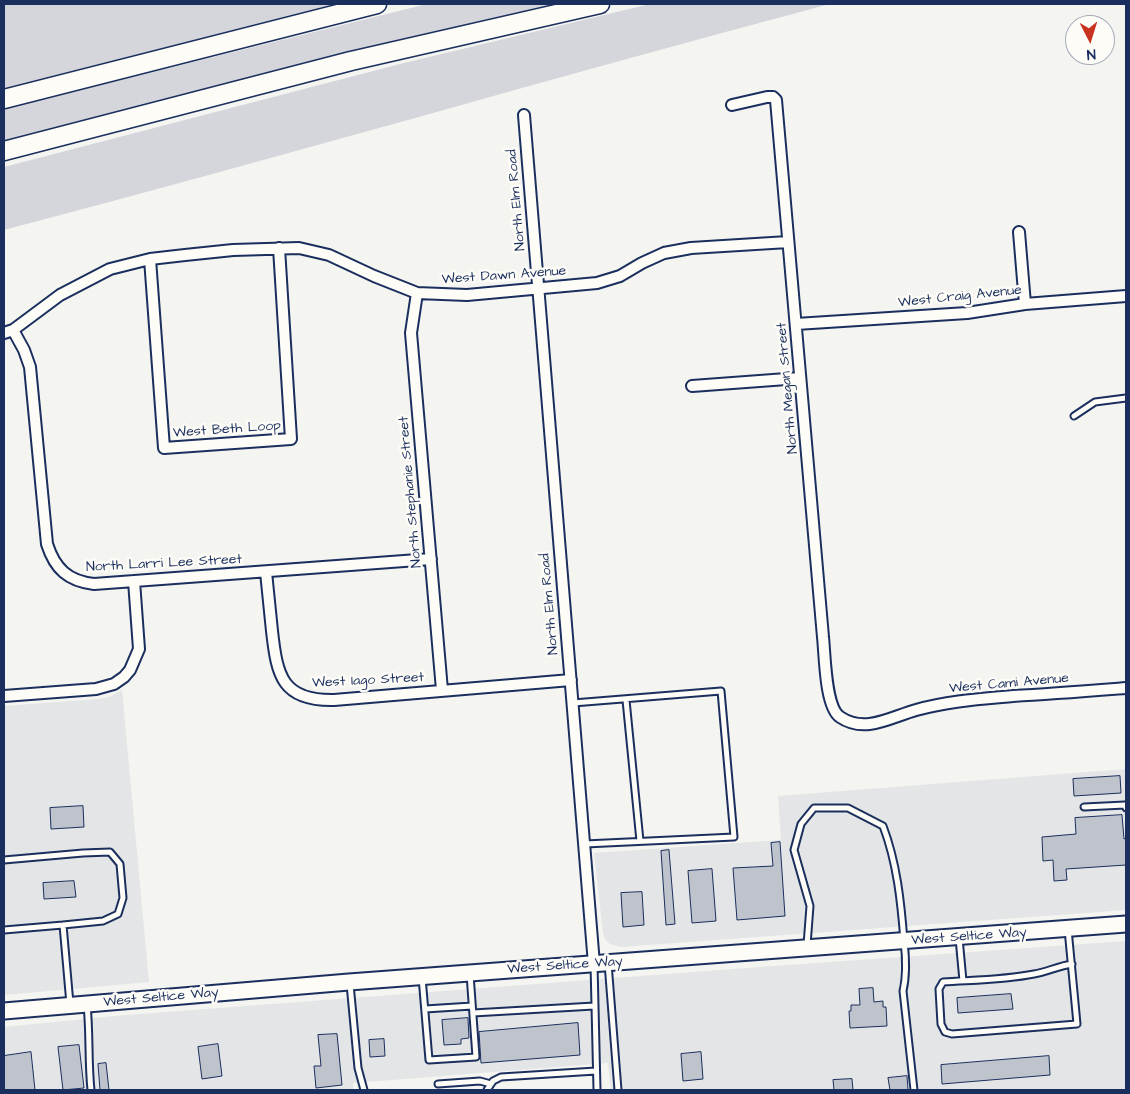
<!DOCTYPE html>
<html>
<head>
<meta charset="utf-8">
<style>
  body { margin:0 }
  #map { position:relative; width:1130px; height:1094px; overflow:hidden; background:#f4f4f1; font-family:"Architects Daughter",sans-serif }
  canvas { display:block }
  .frame { position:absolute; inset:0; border:5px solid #1b2f5e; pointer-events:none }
  .north { position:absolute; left:1065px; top:15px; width:50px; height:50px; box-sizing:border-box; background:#fdfcf7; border:1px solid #a3aaba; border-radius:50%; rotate:175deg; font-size:14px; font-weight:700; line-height:20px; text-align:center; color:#1b2f5e }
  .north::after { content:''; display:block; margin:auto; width:18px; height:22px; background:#c8321e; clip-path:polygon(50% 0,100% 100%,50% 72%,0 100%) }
</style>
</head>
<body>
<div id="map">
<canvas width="1130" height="1094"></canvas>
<div class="frame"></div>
<div class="north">N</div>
</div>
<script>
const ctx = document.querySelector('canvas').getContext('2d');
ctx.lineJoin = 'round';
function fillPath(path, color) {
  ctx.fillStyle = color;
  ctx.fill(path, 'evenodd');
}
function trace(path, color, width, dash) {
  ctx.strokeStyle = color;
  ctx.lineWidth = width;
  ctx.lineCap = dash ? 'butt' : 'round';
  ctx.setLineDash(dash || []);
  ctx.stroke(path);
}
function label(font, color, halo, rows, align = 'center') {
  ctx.font = font + ' "Architects Daughter",sans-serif';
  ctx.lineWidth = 5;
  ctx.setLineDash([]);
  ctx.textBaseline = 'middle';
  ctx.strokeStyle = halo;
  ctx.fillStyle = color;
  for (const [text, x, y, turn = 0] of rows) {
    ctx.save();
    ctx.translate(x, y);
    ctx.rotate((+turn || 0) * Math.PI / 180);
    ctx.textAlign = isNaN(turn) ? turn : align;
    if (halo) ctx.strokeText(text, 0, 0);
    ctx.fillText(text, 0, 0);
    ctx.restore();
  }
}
fillPath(new Path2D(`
  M 122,690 L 149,982 L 4,995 L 4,706 L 98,699 L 109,697 Z
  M 1126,769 L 1126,910 L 621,947 L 610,944 L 605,939 L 603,933 L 594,853 L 781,840 L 778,796 Z
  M 1126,941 L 1126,1090 L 611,1090 L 608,1063 L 353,1083 L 353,1090 L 4,1090 L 4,1027 L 114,1016 L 760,967 Z`), '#e4e5e6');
fillPath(new Path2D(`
  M 4,4 L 337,4 L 4,88 Z
  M 427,4 L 558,4 L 465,25 L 255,81 L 4,144 L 4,109 Z
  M 650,4 L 830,4 C 554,77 280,158 4,230 L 4,167 L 404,63 Z`), '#d4d6db');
const building = new Path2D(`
  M 1120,776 L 1121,793 L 1074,796 L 1073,779 Z
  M 83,806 L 84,827 L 51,829 L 50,808 Z
  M 1122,815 L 1124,839 L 1126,838 L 1126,865 L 1066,869 L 1067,880 L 1054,881 L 1053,860 L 1043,861 L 1042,837 L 1076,834 L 1075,818 Z
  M 780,842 L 785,916 L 737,920 L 733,868 L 773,866 L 771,843 Z
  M 669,850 L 675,924 L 666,925 L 661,851 Z
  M 712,869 L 716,921 L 692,923 L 688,871 Z
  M 74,881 L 76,897 L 44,899 L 43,883 Z
  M 642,892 L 644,925 L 623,927 L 621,893 Z
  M 873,988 L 874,1002 L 883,1001 L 883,1007 L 886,1007 L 887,1026 L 850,1028 L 849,1011 L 851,1011 L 851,1005 L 860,1005 L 859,989 Z
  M 1011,994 L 1013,1009 L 958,1013 L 957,998 Z
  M 468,1018 L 469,1038 L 461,1039 L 461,1044 L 444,1045 L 442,1020 Z
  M 578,1023 L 580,1055 L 481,1063 L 479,1032 Z
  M 337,1034 L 342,1085 L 316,1088 L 314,1066 L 321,1066 L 318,1035 Z
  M 384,1039 L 385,1056 L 370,1057 L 369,1040 Z
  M 218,1044 L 222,1076 L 202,1079 L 198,1047 Z
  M 79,1045 L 84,1088 L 63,1090 L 58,1047 Z
  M 31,1052 L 35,1090 L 4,1090 L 4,1056 Z
  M 701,1052 L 703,1079 L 683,1081 L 681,1054 Z
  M 1049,1056 L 1050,1075 L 942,1084 L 941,1065 Z
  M 106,1063 L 109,1090 L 100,1090 L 98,1064 Z
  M 907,1076 L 908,1090 L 890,1090 L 888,1078 Z
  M 852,1079 L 853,1090 L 834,1090 L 833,1080 Z`);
fillPath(building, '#bfc3cc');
trace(building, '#1b2f5e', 1);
const lane = new Path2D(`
  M 1074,416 L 1095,402 L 1126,398
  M 626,700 L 640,841
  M 573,703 L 721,691 L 734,837 L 585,844
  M 1084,807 L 1125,805 L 1126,808
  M 4,860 L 83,853 L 110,852 L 120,864 L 123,898 L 118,914 L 103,921 L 63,925 L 70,1004
  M 1068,929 L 1077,1024 L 952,1034 L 945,1032 L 941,1024 L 939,989 L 943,982 C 973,980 1004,980 1034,974 C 1047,972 1058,966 1072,964
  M 4,930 L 63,925
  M 959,938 L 963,981
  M 807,945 L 810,906 L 794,850 L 801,824 L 814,808 L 848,808 L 883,826 C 897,863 901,902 904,941 C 906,958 907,974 903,991 L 914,1090
  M 608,963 L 618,1090
  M 594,964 L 597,1090
  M 422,977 L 429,1060 L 476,1057 L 470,974
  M 350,984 L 358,1068 L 364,1090
  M 87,1005 C 90,1033 88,1062 91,1090
  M 425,1009 L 472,1006
  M 473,1013 L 594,1006
  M 438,1084 L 480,1081 L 491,1084
  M 487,1090 L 493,1081 L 501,1077 L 596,1071`);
const street = new Path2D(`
  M 732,105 L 767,97 L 773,97 L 776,100 L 823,637 C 825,655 825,707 840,717 C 865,734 891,717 916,710 C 948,701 980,699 1013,696 C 1051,694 1088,691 1126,688
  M 524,115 L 594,964
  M 1019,232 L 1025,304
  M 150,259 L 164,448 L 291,439 L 279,248
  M 417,293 L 411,333 L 442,690
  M 796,324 L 967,313 L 1025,304 L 1126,296
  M 13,330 L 24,350 L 30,367 L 47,544 C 55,569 68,581 94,584 L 431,559
  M 4,333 L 13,330 L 60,295 L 110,269 L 150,259 L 185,255 L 233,250 L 299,248 L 329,255 L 374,276 L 417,293 L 467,295 L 597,283 L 620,276 L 642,263 L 664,253 L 691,248 L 788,242
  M 692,386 L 800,378
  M 266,572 C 268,592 270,611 272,631 C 277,676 282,701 334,700 L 571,680
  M 4,696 L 96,689 L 114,684 L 124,677 L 130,670 L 139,649 L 134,581`);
const primary = new Path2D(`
  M 4,1011 L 349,982 L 1126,924`);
const highway = new Path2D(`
  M 4,99 L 377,4
  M 4,151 L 351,61 L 600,4`);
trace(lane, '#1b2f5e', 9);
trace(street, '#1b2f5e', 14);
trace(primary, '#1b2f5e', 19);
trace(highway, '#1b2f5e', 21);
trace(lane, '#fdfcf7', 5);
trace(street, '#fdfcf7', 10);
trace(primary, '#fdfcf7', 15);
trace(highway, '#fdfcf7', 18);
label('14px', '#1b2f5e', '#fdfcf7', [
  ["North Elm Road",517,200,-95],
  ["West Dawn Avenue",504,276,-4],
  ["West Craig Avenue",960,297,-6],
  ["North Megan Street",788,388,-95],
  ["West Beth Loop",227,430,-4],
  ["North Stephanie Street",411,492,-95],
  ["North Larri Lee Street",164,564,-3],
  ["North Elm Road",550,604,-95],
  ["West Iago Street",368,681,-3],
  ["West Cami Avenue",1009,684,-5],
  ["West Seltice Way",969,937,-4],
  ["West Seltice Way",565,966,-4],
  ["West Seltice Way",161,998,-5]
]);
</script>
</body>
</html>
